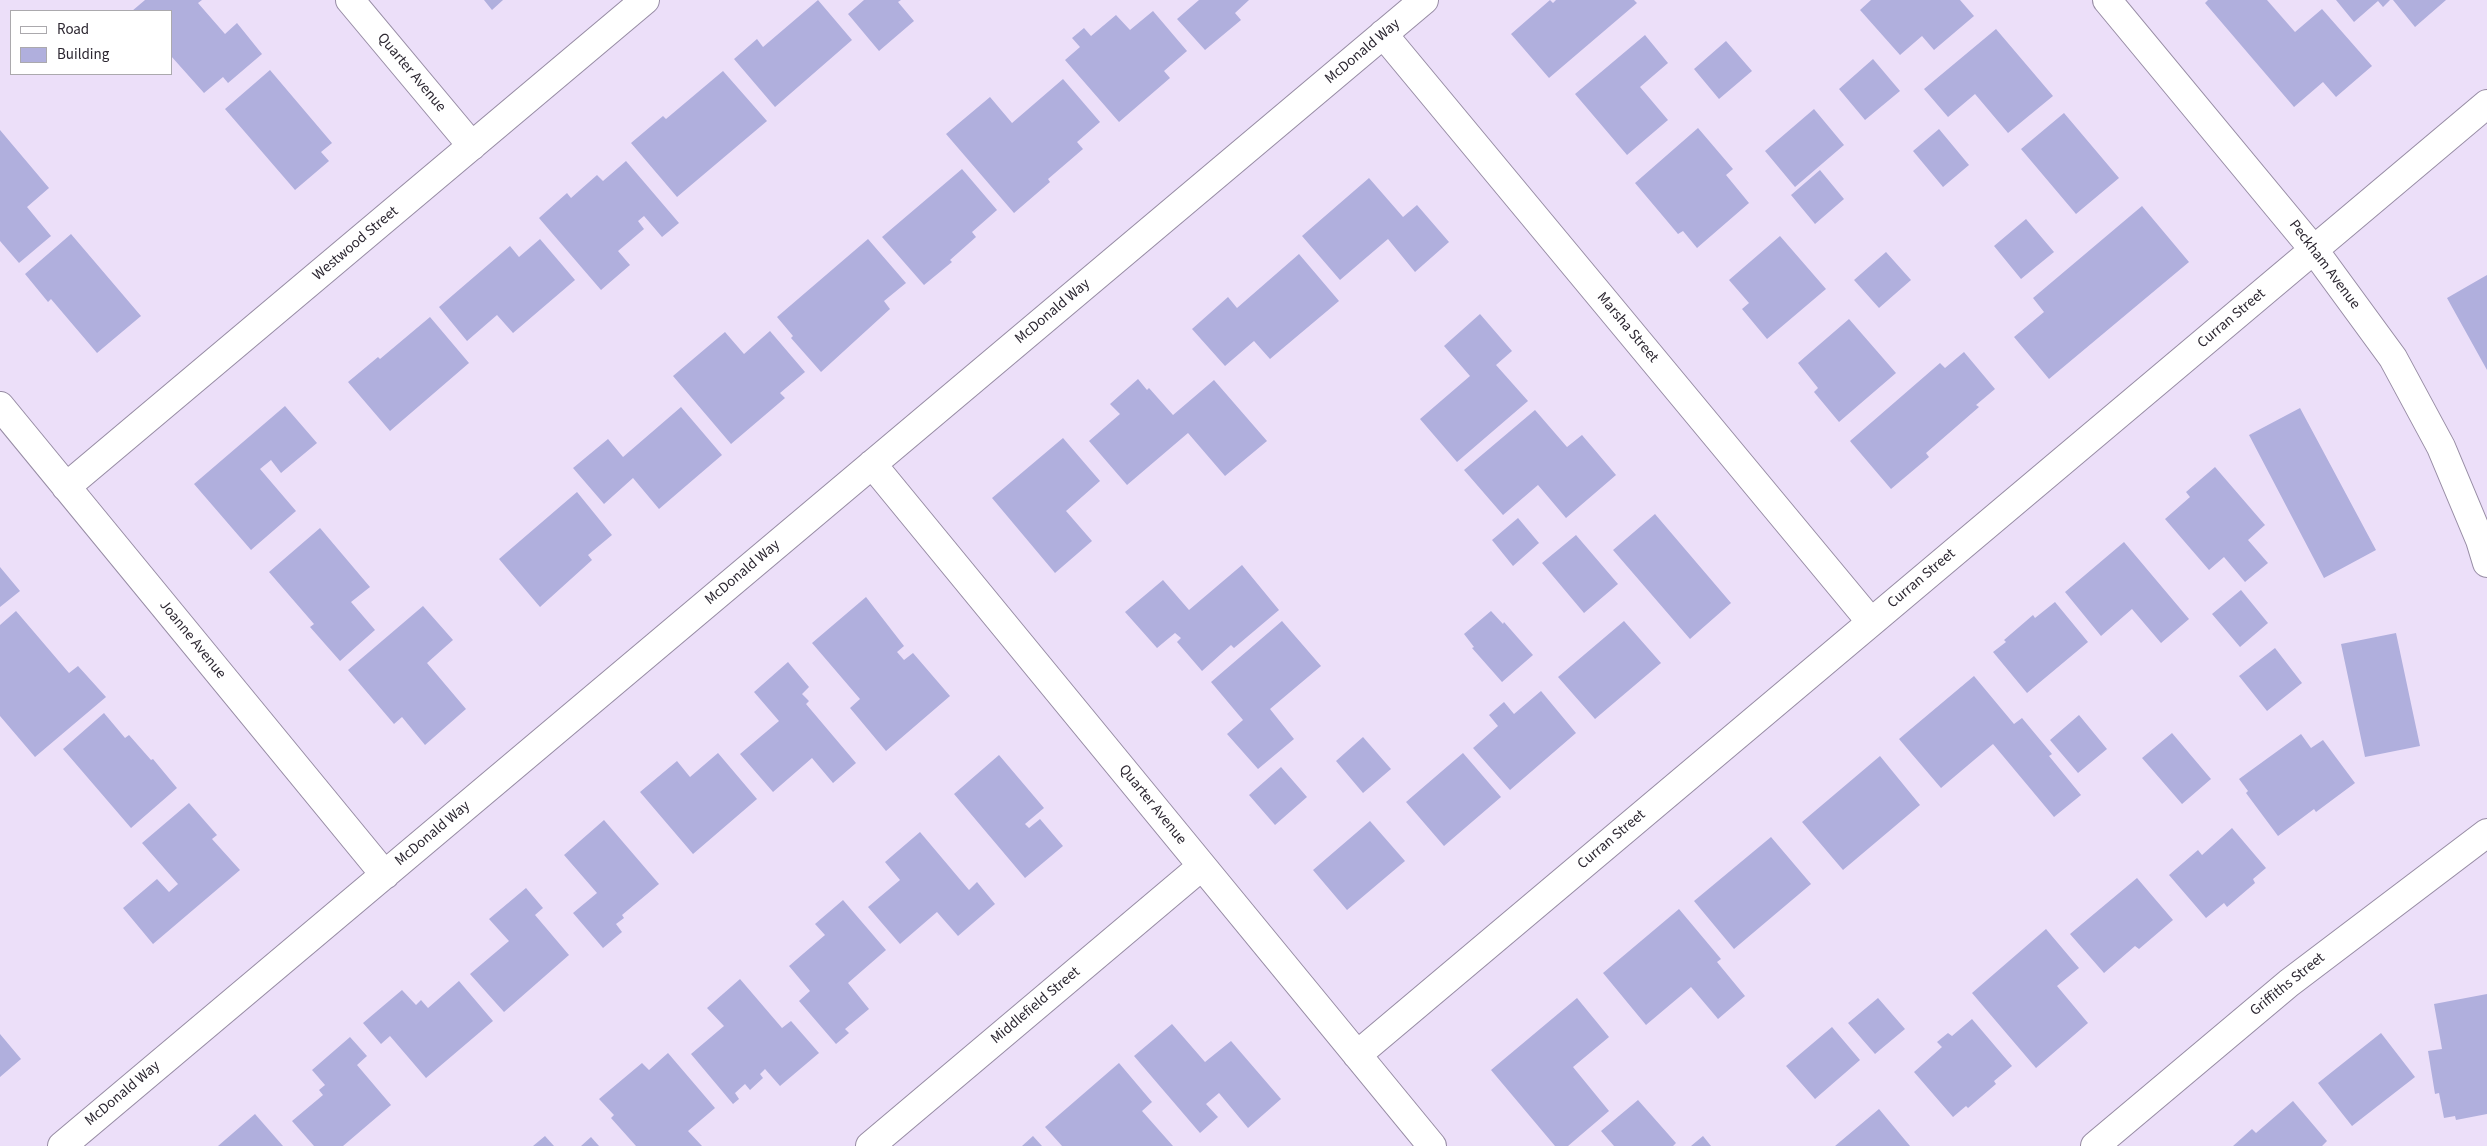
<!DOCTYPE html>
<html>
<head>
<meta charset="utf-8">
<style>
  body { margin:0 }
  #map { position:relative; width:2487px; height:1146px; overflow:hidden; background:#ecdff9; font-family:"Source Sans 3",sans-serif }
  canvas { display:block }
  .legend { position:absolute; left:10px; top:10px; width:162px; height:65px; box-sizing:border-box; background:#fff; border:1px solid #aba9ad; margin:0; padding:6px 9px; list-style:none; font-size:15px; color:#2c2731 }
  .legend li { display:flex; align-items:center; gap:10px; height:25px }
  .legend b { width:25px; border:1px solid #aba9ad }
</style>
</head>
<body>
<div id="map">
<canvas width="2487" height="1146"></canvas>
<ul class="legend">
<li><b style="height:6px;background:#fff"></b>Road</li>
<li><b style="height:14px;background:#b0afdd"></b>Building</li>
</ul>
</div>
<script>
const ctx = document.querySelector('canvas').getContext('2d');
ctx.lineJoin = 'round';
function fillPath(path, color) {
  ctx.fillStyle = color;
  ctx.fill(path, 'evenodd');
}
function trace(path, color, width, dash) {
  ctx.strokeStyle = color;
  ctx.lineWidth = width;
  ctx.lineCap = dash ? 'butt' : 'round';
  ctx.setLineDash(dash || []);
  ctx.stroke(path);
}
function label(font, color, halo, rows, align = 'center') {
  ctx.font = font + ' "Source Sans 3",sans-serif';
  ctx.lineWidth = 5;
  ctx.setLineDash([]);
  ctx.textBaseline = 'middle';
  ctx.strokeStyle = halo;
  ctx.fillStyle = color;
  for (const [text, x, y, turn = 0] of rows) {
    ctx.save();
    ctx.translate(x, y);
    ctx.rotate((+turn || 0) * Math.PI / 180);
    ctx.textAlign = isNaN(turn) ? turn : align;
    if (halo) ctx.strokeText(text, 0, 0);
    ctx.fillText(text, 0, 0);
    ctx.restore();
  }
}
fillPath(new Path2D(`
  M 145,0 L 202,0 L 198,3 L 225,34 L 237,23 L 262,54 L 228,83 L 223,77 L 204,93 L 171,56 L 171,11 L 132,11 Z
  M 484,0 L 503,0 L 492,10 Z
  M 818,0 L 852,40 L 775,107 L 734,59 L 757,39 L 763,47 Z
  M 864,0 L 901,0 L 898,2 L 914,21 L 879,51 L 848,14 Z
  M 1199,0 L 1249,0 L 1235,13 L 1241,20 L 1205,50 L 1177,19 Z
  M 1550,0 L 1553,3 L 1556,0 L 1634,0 L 1637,3 L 1549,78 L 1511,34 Z
  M 1871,0 L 1960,0 L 1974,16 L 1934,50 L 1922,36 L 1900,55 L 1860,10 Z
  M 2208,0 L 2267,0 L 2295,32 L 2322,9 L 2372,66 L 2336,97 L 2323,82 L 2294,107 L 2205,3 Z
  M 2336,0 L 2390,0 L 2383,7 L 2378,1 L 2354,22 Z
  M 2393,0 L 2446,0 L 2415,27 Z
  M 1153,11 L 1187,51 L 1164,71 L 1170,78 L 1119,122 L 1065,60 L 1080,47 L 1072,38 L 1084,28 L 1091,36 L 1116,15 L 1130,30 Z
  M 1996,29 L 2053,96 L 2008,133 L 1975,94 L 1948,117 L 1924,89 Z
  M 1645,35 L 1668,63 L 1640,87 L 1668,120 L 1627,155 L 1575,94 Z
  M 1726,41 L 1752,71 L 1719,99 L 1694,69 Z
  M 1873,59 L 1900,91 L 1865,120 L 1839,89 Z
  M 270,70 L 332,143 L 321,152 L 329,161 L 295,190 L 225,109 Z
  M 723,71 L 767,121 L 677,197 L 631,143 L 663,116 L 666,119 Z
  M 1063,79 L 1100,122 L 1077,142 L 1083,149 L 1048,179 L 1050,182 L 1014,213 L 946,134 L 990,97 L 1012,123 Z
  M 1814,109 L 1844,145 L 1795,187 L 1765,151 Z
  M 2064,113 L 2119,178 L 2076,214 L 2021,149 Z
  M 1698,128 L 1733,169 L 1726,175 L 1749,203 L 1697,248 L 1683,231 L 1678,234 L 1635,183 Z
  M 1939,129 L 1969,165 L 1943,187 L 1913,151 Z
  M 0,130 L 49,188 L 27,207 L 51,236 L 19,263 L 0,241 Z
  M 626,161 L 679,223 L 662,237 L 644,216 L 638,221 L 644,229 L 618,251 L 630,265 L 601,290 L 539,218 L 567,193 L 571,198 L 597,175 L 603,181 Z
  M 962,169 L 997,210 L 972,232 L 976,237 L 950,260 L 952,262 L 924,285 L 882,237 Z
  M 1820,170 L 1844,199 L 1815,224 L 1791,195 Z
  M 1369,178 L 1403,217 L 1417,205 L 1449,242 L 1415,272 L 1388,239 L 1340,280 L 1302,236 Z
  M 2142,206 L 2189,262 L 2049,379 L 2014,337 L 2044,312 L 2033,298 Z
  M 2026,219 L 2054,252 L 2021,279 L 1994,246 Z
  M 71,234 L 141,316 L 97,353 L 51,299 L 48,302 L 25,274 Z
  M 1780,236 L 1826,289 L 1767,339 L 1742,309 L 1749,303 L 1729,280 Z
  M 540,239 L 575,280 L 513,333 L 497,315 L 467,341 L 439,307 L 510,246 L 519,257 Z
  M 868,239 L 906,283 L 884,301 L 890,309 L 821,372 L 791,338 L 793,336 L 777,317 Z
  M 1886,252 L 1911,280 L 1879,308 L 1854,280 Z
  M 1299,254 L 1339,301 L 1270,359 L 1254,341 L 1225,366 L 1192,329 L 1228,297 L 1237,308 Z
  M 2487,275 L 2487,370 L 2447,298 Z
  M 1480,314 L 1512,351 L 1496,365 L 1528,401 L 1457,462 L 1420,419 L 1470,376 L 1444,346 Z
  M 430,317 L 469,363 L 390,431 L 348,382 L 378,357 L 380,359 Z
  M 1849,319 L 1896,373 L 1839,422 L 1814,392 L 1818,388 L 1798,363 Z
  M 770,331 L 805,372 L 780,393 L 785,398 L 731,444 L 673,376 L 725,332 L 744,354 Z
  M 1964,352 L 1995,389 L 1976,405 L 1979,407 L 1926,453 L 1929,457 L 1891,489 L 1850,441 L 1940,363 L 1945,368 Z
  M 1138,379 L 1147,390 L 1149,388 L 1173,415 L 1214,380 L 1267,441 L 1225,476 L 1188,433 L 1127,485 L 1089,441 L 1120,414 L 1110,404 Z
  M 285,406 L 317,443 L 281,473 L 271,460 L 260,469 L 296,511 L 251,550 L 194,484 Z
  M 681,407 L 722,455 L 659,509 L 633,478 L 604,504 L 573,468 L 608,439 L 623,457 Z
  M 2300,408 L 2376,550 L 2324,578 L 2249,435 Z
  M 1535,410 L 1567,447 L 1582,435 L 1616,475 L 1566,518 L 1538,485 L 1503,515 L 1464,470 Z
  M 1063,438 L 1100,481 L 1066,511 L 1092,541 L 1055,573 L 992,498 Z
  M 2215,467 L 2265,525 L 2248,540 L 2268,563 L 2245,582 L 2224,557 L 2209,570 L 2165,519 L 2190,497 L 2186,492 Z
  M 577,492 L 612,535 L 588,555 L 592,560 L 540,607 L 499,559 Z
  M 1655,514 L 1731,603 L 1690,639 L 1613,550 Z
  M 1518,518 L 1539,543 L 1513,566 L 1492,540 Z
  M 320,528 L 370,587 L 351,602 L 375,630 L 340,661 L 310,627 L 314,624 L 269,572 Z
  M 1576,535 L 1618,584 L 1584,613 L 1542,563 Z
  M 2124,542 L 2189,619 L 2161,643 L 2132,609 L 2101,636 L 2065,592 Z
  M 1242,565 L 1279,610 L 1234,648 L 1231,645 L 1202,671 L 1177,642 L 1181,638 L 1175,633 L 1157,648 L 1125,612 L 1163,580 L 1189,610 Z
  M 0,567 L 20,591 L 0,607 Z
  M 2241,590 L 2268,623 L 2240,647 L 2212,614 Z
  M 866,597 L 904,646 L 897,652 L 904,660 L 913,653 L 950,696 L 886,751 L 850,708 L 860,699 L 812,643 Z
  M 2055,602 L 2088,642 L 2027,693 L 1993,652 L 2006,642 L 2004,640 L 2033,615 L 2035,618 Z
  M 423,606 L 453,640 L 427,663 L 466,709 L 425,745 L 402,717 L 394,724 L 348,670 Z
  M 16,611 L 69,673 L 78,666 L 106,697 L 35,757 L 0,716 L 0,625 Z
  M 1491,611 L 1503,624 L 1504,622 L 1533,655 L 1502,682 L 1472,648 L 1474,647 L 1464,634 Z
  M 1282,621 L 1321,666 L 1270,709 L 1294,739 L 1258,769 L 1227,734 L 1243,720 L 1211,682 Z
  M 1624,621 L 1661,663 L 1595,719 L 1558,677 Z
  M 2396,633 L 2420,746 L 2365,757 L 2341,644 Z
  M 2275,648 L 2302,683 L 2267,711 L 2239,676 Z
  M 788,662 L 809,687 L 802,694 L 809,701 L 806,704 L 856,763 L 833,783 L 812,758 L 773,792 L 740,754 L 779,721 L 754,692 Z
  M 1974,676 L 2014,724 L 2022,718 L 2052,754 L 2049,756 L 2081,795 L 2054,817 L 1993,744 L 1941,788 L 1899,739 Z
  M 1541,691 L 1576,733 L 1510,790 L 1473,748 L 1498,726 L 1489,715 L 1504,702 L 1514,714 Z
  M 104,713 L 125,738 L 129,735 L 151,760 L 153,759 L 177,788 L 131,828 L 63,749 Z
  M 2079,715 L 2107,749 L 2078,773 L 2050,740 Z
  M 2172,733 L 2211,779 L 2182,804 L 2142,758 Z
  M 2301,734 L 2311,748 L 2323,740 L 2355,783 L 2316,812 L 2314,809 L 2278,836 L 2246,793 L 2248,791 L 2239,779 Z
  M 1363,737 L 1391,769 L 1363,793 L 1336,761 Z
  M 718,753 L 757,799 L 693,854 L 640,792 L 677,761 L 690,777 Z
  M 1463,753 L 1501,797 L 1444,846 L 1406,802 Z
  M 999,755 L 1044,808 L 1025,824 L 1029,828 L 1040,819 L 1063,846 L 1025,878 L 954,794 Z
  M 1880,756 L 1920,805 L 1843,870 L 1802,822 Z
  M 1281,767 L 1307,797 L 1275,825 L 1249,795 Z
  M 189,803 L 217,835 L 212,839 L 240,870 L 153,944 L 123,908 L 157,879 L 169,892 L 178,884 L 142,843 Z
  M 604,820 L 659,884 L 622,915 L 624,918 L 616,924 L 622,932 L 603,948 L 573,913 L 597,893 L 564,855 Z
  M 1370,821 L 1405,861 L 1347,910 L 1313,870 Z
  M 2232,828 L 2266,868 L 2253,879 L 2255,883 L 2227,907 L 2224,903 L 2206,918 L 2169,875 L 2198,850 L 2202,855 Z
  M 920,832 L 969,890 L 977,882 L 995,904 L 958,936 L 937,912 L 900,944 L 868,907 L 900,880 L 885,862 Z
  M 1771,837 L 1811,884 L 1734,949 L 1694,901 Z
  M 2137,878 L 2173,920 L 2139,949 L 2135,946 L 2104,973 L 2070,934 Z
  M 526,888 L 543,908 L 535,915 L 569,955 L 504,1012 L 470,974 L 509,941 L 489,919 Z
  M 843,900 L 886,950 L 848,983 L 869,1009 L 845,1029 L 849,1033 L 836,1044 L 799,1001 L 810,991 L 789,966 L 825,935 L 815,924 Z
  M 1679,909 L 1721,959 L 1717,962 L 1745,996 L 1718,1019 L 1691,987 L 1646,1025 L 1603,973 Z
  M 2046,929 L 2079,968 L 2057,986 L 2088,1023 L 2036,1068 L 1972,993 Z
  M 740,979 L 782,1028 L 791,1021 L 819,1053 L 780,1086 L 765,1069 L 760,1074 L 763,1078 L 750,1090 L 745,1084 L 735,1093 L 739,1099 L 733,1104 L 691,1054 L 724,1026 L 707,1008 Z
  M 459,981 L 493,1021 L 426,1078 L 390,1036 L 381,1044 L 363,1023 L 402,990 L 416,1005 L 421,1000 L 428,1008 Z
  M 2487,994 L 2487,1114 L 2456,1120 L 2455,1116 L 2444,1118 L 2439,1093 L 2435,1094 L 2428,1051 L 2442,1049 L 2434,1004 Z
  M 1577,998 L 1609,1037 L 1573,1067 L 1609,1111 L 1568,1146 L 1555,1146 L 1491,1070 Z
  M 1878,998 L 1905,1029 L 1875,1054 L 1848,1023 Z
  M 1972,1019 L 2012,1066 L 1994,1081 L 1996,1084 L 1968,1108 L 1966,1106 L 1953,1117 L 1914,1072 L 1942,1047 L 1937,1042 L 1948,1033 L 1952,1036 Z
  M 1172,1024 L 1205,1062 L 1231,1041 L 1281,1099 L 1248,1128 L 1219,1093 L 1206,1104 L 1218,1117 L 1200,1133 L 1134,1056 Z
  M 1832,1027 L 1860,1060 L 1815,1099 L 1786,1066 Z
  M 2381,1033 L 2415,1077 L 2352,1126 L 2318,1083 Z
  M 0,1034 L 21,1059 L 0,1077 Z
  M 350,1037 L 367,1056 L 357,1065 L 391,1105 L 343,1146 L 314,1146 L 292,1121 L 323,1095 L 319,1090 L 325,1085 L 312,1070 Z
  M 668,1053 L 715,1108 L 688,1131 L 702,1146 L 636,1146 L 611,1118 L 614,1115 L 599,1099 L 642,1063 L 649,1070 Z
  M 1119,1063 L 1152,1102 L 1142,1111 L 1173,1146 L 1062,1146 L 1045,1127 Z
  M 1638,1100 L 1676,1143 L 1673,1146 L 1614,1146 L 1601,1131 Z
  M 2293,1101 L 2327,1141 L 2322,1146 L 2233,1146 L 2252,1129 L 2256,1133 Z
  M 1879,1109 L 1910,1146 L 1835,1146 Z
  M 255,1114 L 283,1146 L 218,1146 Z
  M 545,1136 L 554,1146 L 533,1146 Z
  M 1033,1136 L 1042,1146 L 1022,1146 Z
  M 1703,1136 L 1711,1146 L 1691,1146 Z
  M 591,1137 L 599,1146 L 581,1146 Z`), '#b0afdd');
const street = new Path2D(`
  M 350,0 L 472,146
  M 2107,0 L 2314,250 L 2393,358 L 2441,447 L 2480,540 L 2487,563
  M 1383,34 L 1871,622
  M 0,406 L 385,875
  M 872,464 L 1432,1146
  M 66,487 L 645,0
  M 1357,1055 L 2487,104
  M 62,1146 L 1424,0
  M 870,1146 L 1202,866
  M 2095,1146 L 2289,983 L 2487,833`);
trace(street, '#978ca4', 30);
trace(street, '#fff', 28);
label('15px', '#2c2731', '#fff', [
  ["McDonald Way",1363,52,-40],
  ["Quarter Avenue",411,73,50],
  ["Westwood Street",356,244,-40],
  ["Peckham Avenue",2324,265,53],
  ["McDonald Way",1053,312,-40],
  ["Curran Street",2232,319,-40],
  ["Marsha Street",1627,328,50],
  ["McDonald Way",743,573,-40],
  ["Curran Street",1922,579,-40],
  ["Joanne Avenue",192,640,51],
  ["Quarter Avenue",1152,805,51],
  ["McDonald Way",433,834,-40],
  ["Curran Street",1612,840,-40],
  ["Griffiths Street",2288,985,-39],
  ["Middlefield Street",1036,1006,-40],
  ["McDonald Way",123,1094,-40]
]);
</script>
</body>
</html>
